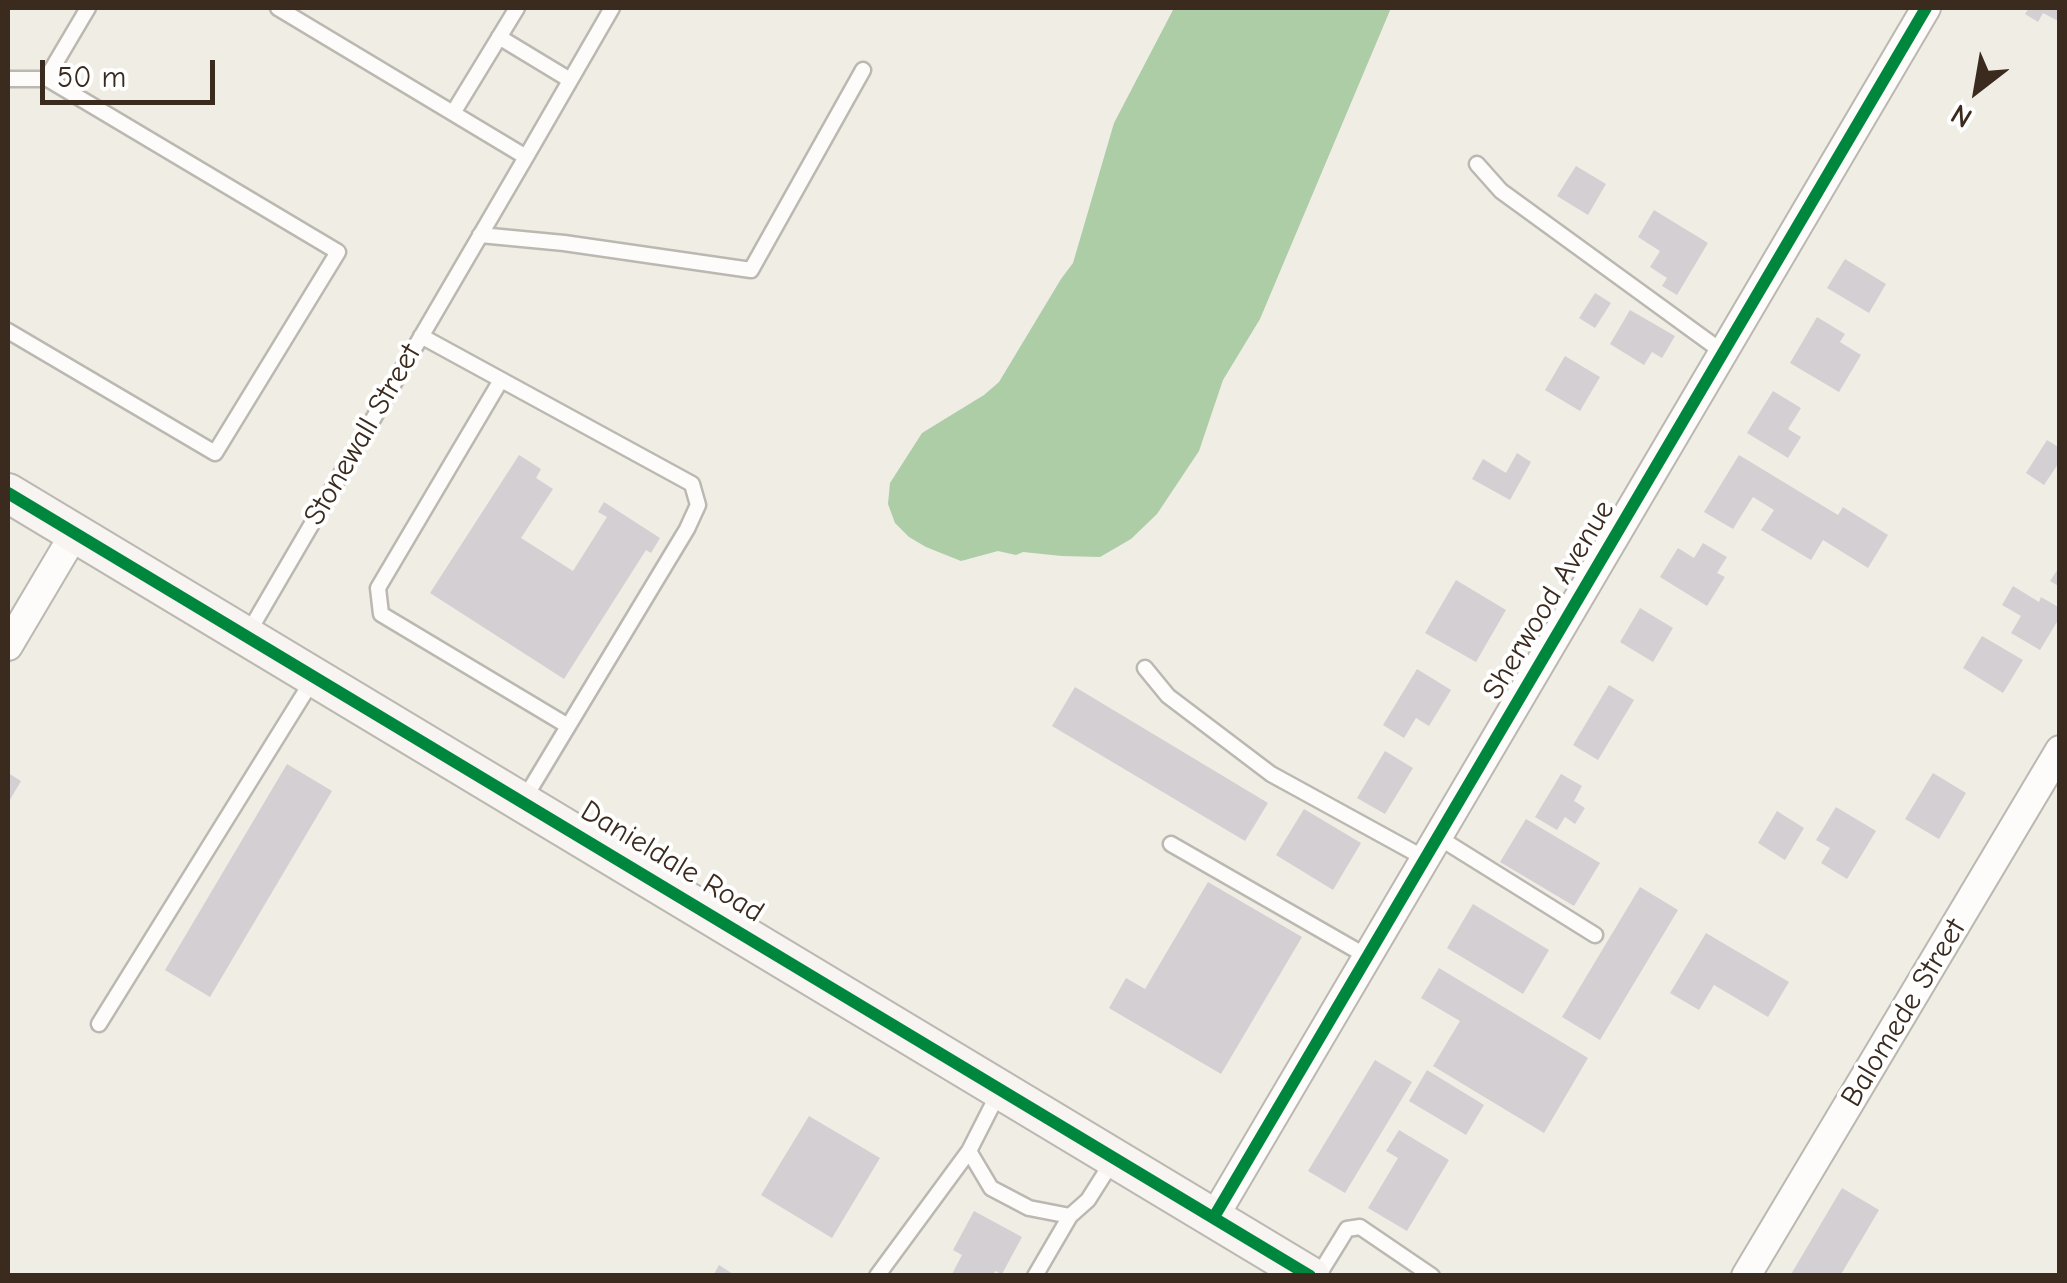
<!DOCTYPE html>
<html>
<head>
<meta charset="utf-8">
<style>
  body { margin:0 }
  #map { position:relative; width:2067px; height:1283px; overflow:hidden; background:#f0ede5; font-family:"Comic Neue",sans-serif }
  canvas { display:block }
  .frame { position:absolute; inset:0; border:10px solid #3b2a1e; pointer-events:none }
  .north { position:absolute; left:1927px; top:40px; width:100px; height:100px; -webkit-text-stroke:8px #fff; paint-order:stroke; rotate:211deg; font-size:28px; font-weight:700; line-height:40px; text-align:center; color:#3b2a1e }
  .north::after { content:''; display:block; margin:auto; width:35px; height:45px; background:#3b2a1e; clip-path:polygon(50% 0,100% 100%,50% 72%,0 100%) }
  .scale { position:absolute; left:40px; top:60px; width:175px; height:45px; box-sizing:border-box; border:5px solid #3b2a1e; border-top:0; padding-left:12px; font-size:30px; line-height:35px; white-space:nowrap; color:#3b2a1e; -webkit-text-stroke:8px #fff; paint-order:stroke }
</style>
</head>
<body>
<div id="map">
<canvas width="2067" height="1283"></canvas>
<div class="frame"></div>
<div class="north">N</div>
<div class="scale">50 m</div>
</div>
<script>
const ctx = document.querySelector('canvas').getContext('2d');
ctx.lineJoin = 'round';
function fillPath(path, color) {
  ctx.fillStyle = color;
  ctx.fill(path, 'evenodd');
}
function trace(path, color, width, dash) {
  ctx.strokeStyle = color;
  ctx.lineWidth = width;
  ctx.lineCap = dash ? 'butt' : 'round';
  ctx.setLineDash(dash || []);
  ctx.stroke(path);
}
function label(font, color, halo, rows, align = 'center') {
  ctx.font = font + ' "Comic Neue",sans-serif';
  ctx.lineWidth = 8;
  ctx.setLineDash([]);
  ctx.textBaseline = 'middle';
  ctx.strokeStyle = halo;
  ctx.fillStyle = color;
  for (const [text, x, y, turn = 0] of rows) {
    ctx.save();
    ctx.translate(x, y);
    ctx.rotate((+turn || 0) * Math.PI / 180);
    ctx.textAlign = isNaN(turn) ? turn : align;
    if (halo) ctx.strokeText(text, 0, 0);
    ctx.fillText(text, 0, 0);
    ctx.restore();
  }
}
fillPath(new Path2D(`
  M 1174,8 L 1391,8 L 1260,319 L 1223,380 L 1199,451 L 1157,514 L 1131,539 L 1100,557 L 1062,556 L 1023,552 L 1016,555 L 998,551 L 961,561 L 926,547 L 909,537 L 895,523 L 888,504 L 890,483 L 922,433 L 984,395 L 999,382 L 1061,279 L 1073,263 L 1114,123 Z`), '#accda6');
fillPath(new Path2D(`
  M 2029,8 L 2060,8 L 2060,22 L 2043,13 L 2038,22 L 2025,14 Z
  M 1576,166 L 1606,184 L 1588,215 L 1557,196 Z
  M 1654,210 L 1708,243 L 1677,295 L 1662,286 L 1667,278 L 1650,267 L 1660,251 L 1638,237 Z
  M 1845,259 L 1886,284 L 1869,313 L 1827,288 Z
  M 1595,293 L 1611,303 L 1595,328 L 1579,318 Z
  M 1630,310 L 1675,336 L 1662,358 L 1652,352 L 1644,365 L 1610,344 Z
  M 1817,317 L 1845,334 L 1840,342 L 1861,355 L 1839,392 L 1790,363 Z
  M 1565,356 L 1600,377 L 1580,411 L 1545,390 Z
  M 1773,391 L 1801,408 L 1788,429 L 1801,437 L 1788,458 L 1747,433 Z
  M 2047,440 L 2060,448 L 2060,461 L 2044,485 L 2026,473 Z
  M 1517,453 L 1531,462 L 1510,500 L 1472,479 L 1483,459 L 1506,473 Z
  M 519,455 L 541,469 L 536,478 L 553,489 L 521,538 L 573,571 L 607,517 L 598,512 L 604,502 L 660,538 L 651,553 L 646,550 L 564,679 L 430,593 Z
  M 1739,455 L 1838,515 L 1843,507 L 1888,535 L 1868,568 L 1823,540 L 1811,560 L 1761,530 L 1774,510 L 1753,497 L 1733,529 L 1704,512 Z
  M 1703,543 L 1727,557 L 1717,573 L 1725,577 L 1707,606 L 1660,577 L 1678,548 L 1694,558 Z
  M 2060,566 L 2060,587 L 2050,581 Z
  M 1456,580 L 1506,610 L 1476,662 L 1425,633 Z
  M 2013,586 L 2039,602 L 2041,597 L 2060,608 L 2060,617 L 2040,650 L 2011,633 L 2021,616 L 2002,605 Z
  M 1640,608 L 1673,628 L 1653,662 L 1620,642 Z
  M 1982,636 L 2023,660 L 2003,693 L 1963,668 Z
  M 1417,669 L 1451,690 L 1429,726 L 1416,718 L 1404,738 L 1383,725 Z
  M 1609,685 L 1634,700 L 1598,760 L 1573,745 Z
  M 1075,687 L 1268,803 L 1245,841 L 1052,726 Z
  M 1385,751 L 1413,768 L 1385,814 L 1357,798 Z
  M 287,764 L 332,791 L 210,997 L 165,970 Z
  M 8,773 L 21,781 L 8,803 Z
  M 1933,773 L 1966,793 L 1939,839 L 1905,819 Z
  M 1561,774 L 1582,786 L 1574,801 L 1585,808 L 1575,824 L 1565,817 L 1557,830 L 1535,817 Z
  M 1836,807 L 1876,831 L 1847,879 L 1821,863 L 1830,848 L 1816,840 Z
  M 1304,809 L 1361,843 L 1333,890 L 1276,855 Z
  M 1777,811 L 1804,828 L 1785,860 L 1758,843 Z
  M 1526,819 L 1600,863 L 1574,906 L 1500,862 Z
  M 1208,882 L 1302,937 L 1221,1074 L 1109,1008 L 1126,978 L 1145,989 Z
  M 1640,887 L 1678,910 L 1600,1040 L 1562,1017 Z
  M 1473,904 L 1549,950 L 1523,994 L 1447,948 Z
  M 1706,933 L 1789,982 L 1768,1017 L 1714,985 L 1699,1010 L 1670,993 Z
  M 1439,968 L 1588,1058 L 1544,1133 L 1433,1066 L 1460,1021 L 1421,998 Z
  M 1375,1060 L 1412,1082 L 1345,1193 L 1308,1171 Z
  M 1427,1070 L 1484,1105 L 1466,1135 L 1409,1101 Z
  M 809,1116 L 880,1158 L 832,1238 L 761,1195 Z
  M 1399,1130 L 1449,1160 L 1407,1231 L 1368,1208 L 1398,1158 L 1386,1151 Z
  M 1842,1188 L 1879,1210 L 1840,1276 L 1790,1276 Z
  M 974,1211 L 1022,1237 L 1002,1274 L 995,1271 L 993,1276 L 951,1276 L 962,1255 L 953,1250 Z
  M 719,1265 L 736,1276 L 713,1276 Z`), '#d4cfd3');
const lane = new Path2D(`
  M 499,37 L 570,80
  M 8,79 L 46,79 L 88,8
  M 453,113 L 517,8
  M 526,157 L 612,8
  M 1477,164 L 1501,191 L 1724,353
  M 480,235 L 564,243 L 751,270 L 863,70
  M 8,331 L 215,453 L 338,252 L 46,78
  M 421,336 L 692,484 L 698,505 L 687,529 L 523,801
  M 501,380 L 378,588 L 381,614 L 568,726
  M 247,635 L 526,157 L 278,8
  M 1145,668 L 1168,696 L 1271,774 L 1426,859
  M 1438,837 L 1595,935
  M 1171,844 L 1368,957
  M 99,1024 L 312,681
  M 969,1151 L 991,1188 L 1029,1208 L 1070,1216 L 1088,1200 L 1114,1159
  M 877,1276 L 969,1151 L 998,1094
  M 1035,1276 L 1070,1216
  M 1318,1276 L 1347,1229 L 1360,1227 L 1432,1276`);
const street = new Path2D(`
  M 8,646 L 75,533
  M 1214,1217 L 1926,8
  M 1746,1276 L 2060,750`);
const secondary = new Path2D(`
  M 8,493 L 1310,1276`);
trace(lane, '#bbb8b1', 19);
trace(street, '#bbb8b1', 32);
trace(secondary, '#bbb8b1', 42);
trace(lane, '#fdfcfb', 14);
trace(street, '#fdfcfb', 28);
trace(secondary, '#f7f4f1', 38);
trace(new Path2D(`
  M 8,493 L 1310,1276
  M 1214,1217 L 1926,8`), '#00873e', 12);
label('30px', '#3b2a1e', '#fff', [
  ["Stonewall Street",363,435,-60],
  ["Sherwood Avenue",1549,600,-59],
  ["Danieldale Road",672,862,31],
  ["Balomede Street",1904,1013,-59]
]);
</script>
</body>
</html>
